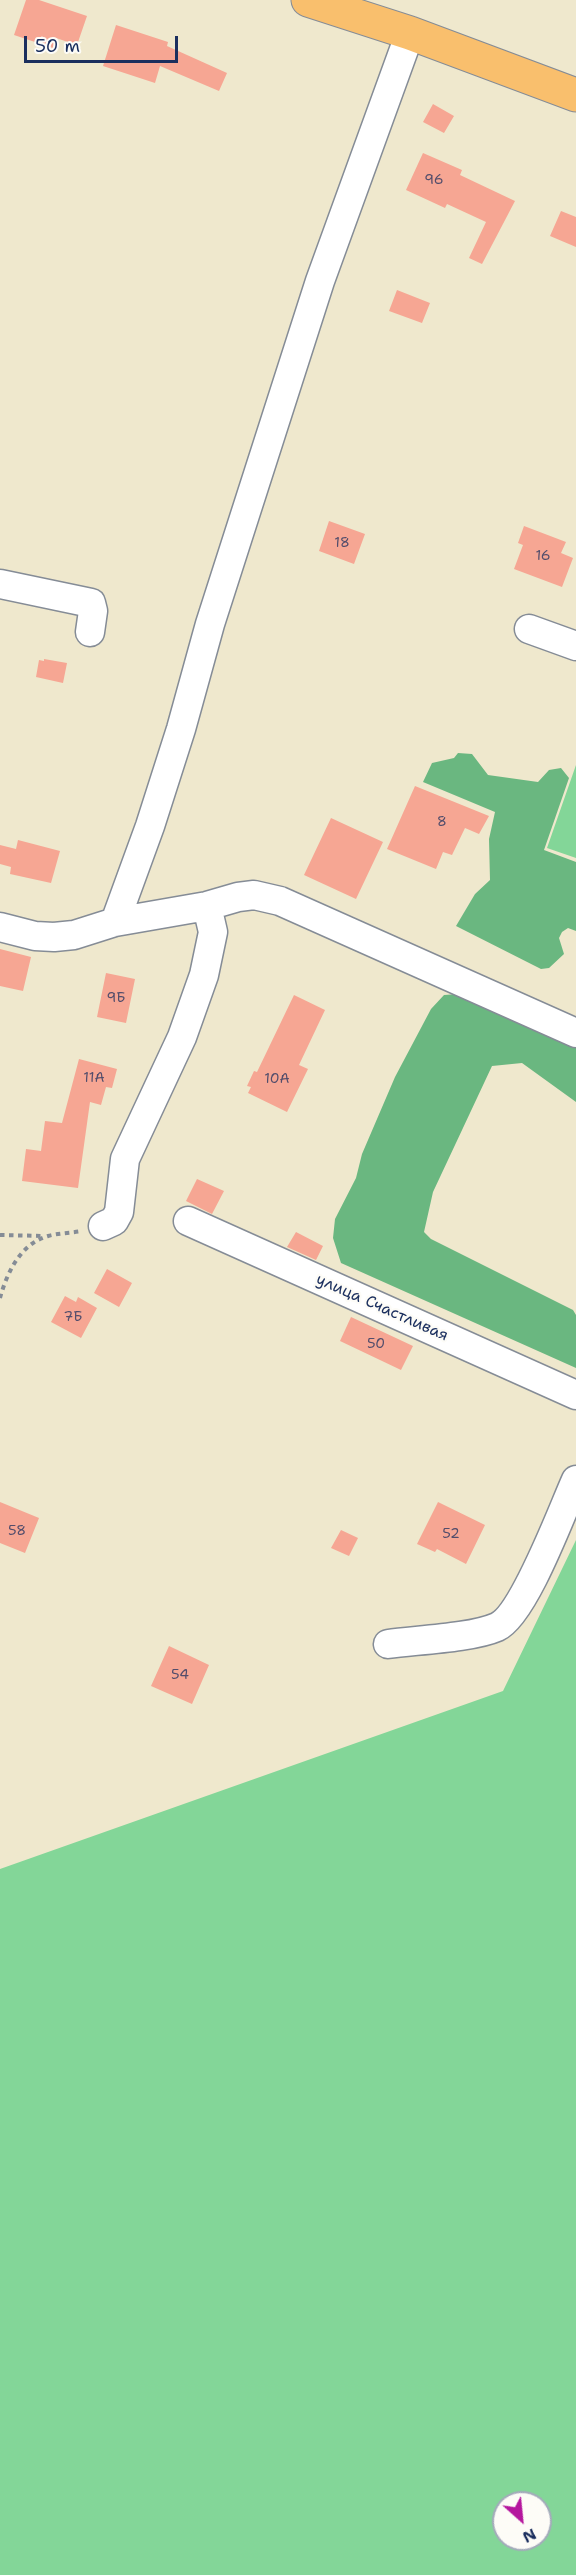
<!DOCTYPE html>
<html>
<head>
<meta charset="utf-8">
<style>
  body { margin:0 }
  #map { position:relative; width:576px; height:2575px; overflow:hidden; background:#efe8cd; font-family:"Shantell Sans",sans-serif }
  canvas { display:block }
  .north { position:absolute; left:492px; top:2491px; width:60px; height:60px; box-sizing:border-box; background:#fdfcf7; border:2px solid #a3aaba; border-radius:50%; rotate:153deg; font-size:16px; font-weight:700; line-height:24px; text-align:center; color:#1b2f5e }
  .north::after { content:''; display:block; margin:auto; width:21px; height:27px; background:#b5179e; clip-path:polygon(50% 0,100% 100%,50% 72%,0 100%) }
  .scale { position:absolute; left:24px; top:36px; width:154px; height:27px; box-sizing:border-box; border:3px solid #1b2f5e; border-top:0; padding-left:8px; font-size:18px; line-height:21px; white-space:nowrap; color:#1b2f5e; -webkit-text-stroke:4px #fdfcf7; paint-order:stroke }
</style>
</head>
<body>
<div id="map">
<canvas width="576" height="2575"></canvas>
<div class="north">N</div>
<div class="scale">50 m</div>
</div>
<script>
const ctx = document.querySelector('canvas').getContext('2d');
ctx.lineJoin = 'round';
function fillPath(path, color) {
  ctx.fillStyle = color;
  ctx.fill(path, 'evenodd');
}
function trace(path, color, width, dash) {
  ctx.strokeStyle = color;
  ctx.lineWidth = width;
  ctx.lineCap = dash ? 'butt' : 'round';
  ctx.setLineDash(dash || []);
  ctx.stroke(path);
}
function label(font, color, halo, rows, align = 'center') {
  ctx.font = font + ' "Shantell Sans",sans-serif';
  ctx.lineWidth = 4.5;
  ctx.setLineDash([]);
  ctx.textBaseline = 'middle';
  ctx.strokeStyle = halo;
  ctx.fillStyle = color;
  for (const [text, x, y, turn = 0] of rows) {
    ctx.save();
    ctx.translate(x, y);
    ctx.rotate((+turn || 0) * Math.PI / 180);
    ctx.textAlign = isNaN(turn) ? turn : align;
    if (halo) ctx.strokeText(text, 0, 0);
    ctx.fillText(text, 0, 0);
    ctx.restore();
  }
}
fillPath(new Path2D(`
  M 576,765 L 576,858 L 547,848 Z
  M 576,1540 L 576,2575 L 0,2575 L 0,1869 L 503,1691 ZM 504,2503 L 540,2503 L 540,2539 L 504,2539 Z`), '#83d698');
fillPath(new Path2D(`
  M 458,753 L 472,754 L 488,775 L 538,782 L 549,770 L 561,768 L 569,778 L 544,850 L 576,862 L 576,931 L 568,928 L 562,932 L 559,938 L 564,954 L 549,968 L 541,969 L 456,926 L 475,894 L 490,880 L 489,839 L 495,812 L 423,782 L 432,763 L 454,758 Z
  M 458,994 L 576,1046 L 576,1102 L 522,1063 L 492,1066 L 433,1192 L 424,1232 L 431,1239 L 573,1310 L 576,1315 L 576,1368 L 341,1263 L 333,1238 L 335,1219 L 356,1178 L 362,1154 L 395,1077 L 431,1009 L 444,995 Z`), '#6ab780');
fillPath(new Path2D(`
  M 26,0 L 39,0 L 87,16 L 77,45 L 56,38 L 53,48 L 14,35 Z
  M 116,25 L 168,42 L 167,46 L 227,73 L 219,91 L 160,66 L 155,83 L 103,66 Z
  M 433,104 L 454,116 L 444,133 L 423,122 Z
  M 423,153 L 462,170 L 460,175 L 515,201 L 482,264 L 469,258 L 486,222 L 447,204 L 445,208 L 406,190 Z
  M 561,211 L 576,217 L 576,247 L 550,236 Z
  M 397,290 L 430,303 L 422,323 L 389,311 Z
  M 329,521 L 365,534 L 354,564 L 319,551 Z
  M 524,526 L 566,542 L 561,553 L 573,558 L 562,587 L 514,569 L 523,545 L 518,543 Z
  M 44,659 L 67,663 L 63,683 L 36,677 L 39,660 L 44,661 Z
  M 415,786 L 489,816 L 479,834 L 465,828 L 452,855 L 443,852 L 436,869 L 387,849 Z
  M 331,818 L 383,842 L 356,899 L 304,875 Z
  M 18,840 L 60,851 L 51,883 L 10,874 L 11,867 L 0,864 L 0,845 L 16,849 Z
  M 0,949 L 31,957 L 23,991 L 0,986 Z
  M 106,973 L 135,979 L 126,1023 L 97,1017 Z
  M 294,995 L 325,1010 L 299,1065 L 308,1069 L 287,1112 L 248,1093 L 251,1087 L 247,1086 L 254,1071 L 257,1072 Z
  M 79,1059 L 117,1069 L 112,1088 L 106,1087 L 101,1105 L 90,1102 L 78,1188 L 22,1181 L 26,1149 L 41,1151 L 45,1121 L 62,1123 Z
  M 197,1179 L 224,1191 L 212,1214 L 186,1201 Z
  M 296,1232 L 323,1246 L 316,1260 L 287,1247 Z
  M 107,1269 L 132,1283 L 119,1307 L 94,1293 Z
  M 65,1296 L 76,1302 L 78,1297 L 97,1308 L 81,1338 L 51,1322 Z
  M 351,1317 L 413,1346 L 401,1370 L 340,1341 Z
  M 0,1502 L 39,1518 L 25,1553 L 0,1543 Z
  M 438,1502 L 485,1525 L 466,1564 L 437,1549 L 435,1552 L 417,1544 Z
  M 341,1530 L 358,1538 L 349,1556 L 331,1548 Z
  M 169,1646 L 209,1665 L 192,1704 L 151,1686 Z`), '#f6a693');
const minor = new Path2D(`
  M 0,584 L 91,603 L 93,611 L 90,632
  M 529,629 L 576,646
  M 115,922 L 150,826 L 181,729 L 210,624 L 320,281 L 410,33
  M 0,927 L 35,936 L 54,937 L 74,935 L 115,922 L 207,906 L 238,897 L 254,895 L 280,901 L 576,1033
  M 188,1221 L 576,1395
  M 103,1226 L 114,1221 L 119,1212 L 125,1159 L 182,1037 L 204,975 L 213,932 L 207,906
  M 388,1644 C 417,1640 472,1638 497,1627 C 524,1615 562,1511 576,1480`);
const major = new Path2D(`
  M 308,0 L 410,33 L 576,95`);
trace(minor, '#858c96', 31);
trace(major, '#858c96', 35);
trace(new Path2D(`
  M 0,1235 L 45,1236
  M 0,1298 C 7,1273 20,1244 48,1236 C 59,1233 71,1233 82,1231`), '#858c96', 4, [4.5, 4.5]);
trace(minor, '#fff', 28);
trace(major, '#f9bf6d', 33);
label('14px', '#524d6b', null, [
  ["96",434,180],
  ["18",342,543],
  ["16",543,556],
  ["8",442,822],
  ["9Б",116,998],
  ["11А",94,1078],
  ["10А",277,1079],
  ["7Б",73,1317],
  ["50",376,1344],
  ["58",17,1531],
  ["52",451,1534],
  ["54",180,1675]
]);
label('16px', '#1b2f5e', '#fdfcf7', [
  ["улица Счастливая",382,1308,24]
]);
</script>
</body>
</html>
